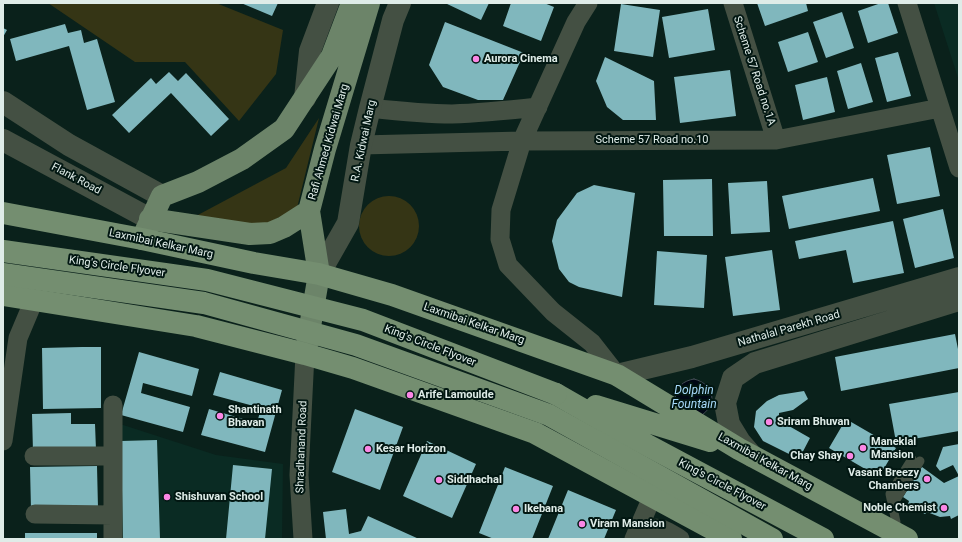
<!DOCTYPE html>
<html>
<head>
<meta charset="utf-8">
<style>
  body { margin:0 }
  #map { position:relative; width:962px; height:542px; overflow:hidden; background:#0a211b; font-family:Roboto,sans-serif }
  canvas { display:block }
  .frame { position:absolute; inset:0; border:4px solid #dfece8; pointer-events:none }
</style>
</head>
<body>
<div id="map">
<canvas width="962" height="542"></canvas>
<div class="frame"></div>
</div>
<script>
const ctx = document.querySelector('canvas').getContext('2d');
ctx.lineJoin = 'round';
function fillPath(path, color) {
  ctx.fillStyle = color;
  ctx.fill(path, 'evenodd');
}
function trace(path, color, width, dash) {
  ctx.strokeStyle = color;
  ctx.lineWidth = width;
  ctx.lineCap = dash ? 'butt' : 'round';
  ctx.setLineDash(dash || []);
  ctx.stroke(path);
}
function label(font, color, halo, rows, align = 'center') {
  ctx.font = font + ' Roboto,sans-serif';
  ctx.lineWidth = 4;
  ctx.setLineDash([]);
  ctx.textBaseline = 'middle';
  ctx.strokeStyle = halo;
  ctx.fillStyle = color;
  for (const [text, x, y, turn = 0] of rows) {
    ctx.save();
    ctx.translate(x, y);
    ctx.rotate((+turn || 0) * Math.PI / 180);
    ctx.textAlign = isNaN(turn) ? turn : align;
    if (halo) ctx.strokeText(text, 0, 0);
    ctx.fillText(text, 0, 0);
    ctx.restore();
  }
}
fillPath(new Path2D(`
  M 934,3 L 959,3 L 959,81 Z
  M 117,423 L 216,455 L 283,464 L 282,539 L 120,539 Z`), '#0a2b23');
fillPath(new Path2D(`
  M 48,3 L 216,3 L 283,30 L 276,74 L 239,121 L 185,62 L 135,62 Z
  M 319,118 L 297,208 L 255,230 L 196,216 L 286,168 Z
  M359 226a30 30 0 1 1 60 0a30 30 0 1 1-60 0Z`), '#353515');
const water = new Path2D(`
  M 694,379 C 714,384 718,403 702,415 L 675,398 C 677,386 683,381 694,379 Z`);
fillPath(water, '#000715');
trace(water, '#434c54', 1);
fillPath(new Path2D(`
  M 241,3 L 278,3 L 272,16 Z
  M 445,3 L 489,3 L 481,20 Z
  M 511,3 L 544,3 L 554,7 L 541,41 L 503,26 Z
  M 757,3 L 806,3 L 808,11 L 765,26 Z
  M 881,3 L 888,3 L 898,33 L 868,43 L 858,11 Z
  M 621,4 L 660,10 L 653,57 L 614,51 Z
  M 708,9 L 715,50 L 669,58 L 662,17 Z
  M 842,12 L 854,48 L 826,58 L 813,22 Z
  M 445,22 L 524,53 L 503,100 L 478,100 L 443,87 L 429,65 Z
  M 65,24 L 68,33 L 81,30 L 84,43 L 97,39 L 115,102 L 87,110 L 69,46 L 16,61 L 10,39 Z
  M 3,28 L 7,30 L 3,37 Z
  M 808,32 L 818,62 L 788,72 L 778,42 Z
  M 898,52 L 911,96 L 887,102 L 875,58 Z
  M 605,57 L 654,81 L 656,120 L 623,120 L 607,107 L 596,81 Z
  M 861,63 L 873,102 L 848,109 L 837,71 Z
  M 730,70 L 736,116 L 680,123 L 674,77 Z
  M 169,72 L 178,81 L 186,73 L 229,119 L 211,136 L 171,93 L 129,133 L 112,115 L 151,78 L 156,84 Z
  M 827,77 L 835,112 L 803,120 L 795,85 Z
  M 930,147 L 940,196 L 897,204 L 887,155 Z
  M 873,178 L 880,211 L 789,229 L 782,196 Z
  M 712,179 L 713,236 L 664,236 L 663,180 Z
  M 767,181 L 770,232 L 731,234 L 728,183 Z
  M 594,185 L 635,193 L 622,297 L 579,287 L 569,282 L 559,269 L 552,241 L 557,220 L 577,193 Z
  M 943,209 L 954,258 L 915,268 L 903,219 Z
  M 893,221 L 904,273 L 853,283 L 846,250 L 799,259 L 795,241 Z
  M 772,250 L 780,310 L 733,316 L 725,257 Z
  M 657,251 L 707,255 L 704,308 L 654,305 Z
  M 955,334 L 959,354 L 959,368 L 841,391 L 835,357 Z
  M 82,347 L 101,347 L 101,408 L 43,409 L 42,348 Z
  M 139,352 L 199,369 L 192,396 L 143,383 L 141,393 L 190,407 L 183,432 L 121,415 Z
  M 220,372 L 282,390 L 265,452 L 201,435 L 209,409 L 257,423 L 261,408 L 213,395 Z
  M 804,391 L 808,399 L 793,410 L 779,413 L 779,418 L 789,426 L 810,438 L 799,459 L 763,441 L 754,427 L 756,411 L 767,401 L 779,395 Z
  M 959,392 L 959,431 L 896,442 L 889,404 Z
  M 355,409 L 403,427 L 380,490 L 332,472 Z
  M 71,413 L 71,424 L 95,424 L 96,450 L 33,452 L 32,414 Z
  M 846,419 L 896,448 L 879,477 L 829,448 Z
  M 157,440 L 160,539 L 123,539 L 121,441 Z
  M 427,441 L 476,464 L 452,518 L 403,496 Z
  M 959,444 L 959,515 L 951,519 L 950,516 L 940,517 L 927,512 L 925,514 L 908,504 L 909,501 L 903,497 L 922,467 L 944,483 L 959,476 L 953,465 L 940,471 L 936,466 L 943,447 Z
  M 233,465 L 272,469 L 265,539 L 226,539 Z
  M 97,466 L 98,508 L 31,510 L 30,467 Z
  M 505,467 L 553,486 L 532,539 L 494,539 L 479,533 Z
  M 568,490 L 616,510 L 604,539 L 548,539 Z
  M 346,509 L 349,534 L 361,531 L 368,516 L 419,539 L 326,539 L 323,512 Z
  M 25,533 L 97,533 L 97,539 L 25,539 Z`), '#80b7bd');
trace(new Path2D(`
  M 892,506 L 920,461
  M 892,531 L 896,522 L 890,494 L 912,459`), '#445043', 9);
trace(new Path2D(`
  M 588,3 L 576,22 L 522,141 L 501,210 L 500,239 L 508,265 L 553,312 L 592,343 L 617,375
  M 733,3 L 776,140
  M 907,3 L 959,168
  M 370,108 C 397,111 425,114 452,114 C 481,113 510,110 538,107
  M 361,145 L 522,141 L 776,140 L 940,108
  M 3,441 L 18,338 L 34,300
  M 34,456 L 113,456
  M 35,514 L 113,515
  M 113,539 L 113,405
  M 303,539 L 299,475 L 305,354
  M 634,539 L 652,497
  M 647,539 C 649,536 650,532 652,530 C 659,524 674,536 680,539`), '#445043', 19);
trace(new Path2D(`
  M 305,98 L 310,51 L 328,3
  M 3,102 L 69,145 L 162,196
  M 3,140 L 150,219
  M 319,274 L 348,223 L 361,145 L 370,108 L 393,20 L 400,3
  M 617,375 L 692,357 L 959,278
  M 752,456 L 740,442 L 729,424 L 725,403 L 733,378 L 755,363 L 959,300`), '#445043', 22);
trace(new Path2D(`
  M 150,219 L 250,234 L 270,233 L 284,227 L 309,211
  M 142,239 L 162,196 L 198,182 L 242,159 L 284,129 L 332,56 L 352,3
  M 306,350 L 319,274 L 309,211 L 325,149 L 369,3`), '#6c8469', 22);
trace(new Path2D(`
  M 3,213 L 142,239 L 254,263 L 319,274 L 392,295 L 617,375 L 739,449 L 907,539
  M 3,295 L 196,326 L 305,354 L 353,368 L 535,433 L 731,539
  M 556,394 L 617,429 L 823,539
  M 596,406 L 710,441`), '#748e70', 22);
trace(new Path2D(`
  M 3,251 L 207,280 L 363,320 L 556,394
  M 3,274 L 204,303 L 356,345 L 549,415 L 772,539`), '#748e70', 22);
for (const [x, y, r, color] of [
  [476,59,4,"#fb87e5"],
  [410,395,4,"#fb87e5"],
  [220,416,4,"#fb87e5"],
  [769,422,4,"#fb87e5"],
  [863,448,4,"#fb87e5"],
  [368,449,4,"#fb87e5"],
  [850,456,4,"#fb87e5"],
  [927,479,4,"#fb87e5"],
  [439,480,4,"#fb87e5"],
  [167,497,4,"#fb87e5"],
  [944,508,4,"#fb87e5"],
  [516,509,4,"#fb87e5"],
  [582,524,4,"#fb87e5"]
]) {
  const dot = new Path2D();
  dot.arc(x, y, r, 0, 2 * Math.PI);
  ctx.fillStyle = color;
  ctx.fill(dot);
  trace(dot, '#021712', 1.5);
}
label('bold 11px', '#dfece8', '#021712', [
  ["Aurora Cinema",484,59],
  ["Arife Lamoulde",418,395],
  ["Shantinath",228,410],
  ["Bhavan",228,423],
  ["Sriram Bhuvan",777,422],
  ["Maneklal",871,442],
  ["Mansion",871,455],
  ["Kesar Horizon",376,449],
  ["Chay Shay",842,456,"right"],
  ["Vasant Breezy",919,473,"right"],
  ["Chambers",919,486,"right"],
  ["Siddhachal",447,480],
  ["Shishuvan School",175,497],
  ["Noble Chemist",936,508,"right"],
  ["Ikebana",524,509],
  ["Viram Mansion",590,524]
], 'left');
label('11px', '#dfece8', '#021712', [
  ["Scheme 57 Road no.1A",754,71,72],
  ["Scheme 57 Road no.10",652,140],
  ["R.A. Kidwai Marg",364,141,-78],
  ["Rafi Ahmed Kidwai Marg",329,142,-74],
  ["Flank Road",76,179,28],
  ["Laxmibai Kelkar Marg",161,244,12],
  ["King's Circle Flyover",117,267,8],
  ["Laxmibai Kelkar Marg",474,324,19],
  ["Nathalal Parekh Road",789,329,-16],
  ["King's Circle Flyover",430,346,21],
  ["Shradhanand Road",302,447,-88],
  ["Laxmibai Kelkar Marg",765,462,29],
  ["King's Circle Flyover",722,485,28]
]);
label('italic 12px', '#a8dbfc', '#021712', [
  ["Dolphin",694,391],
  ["Fountain",694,405]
]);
</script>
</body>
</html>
